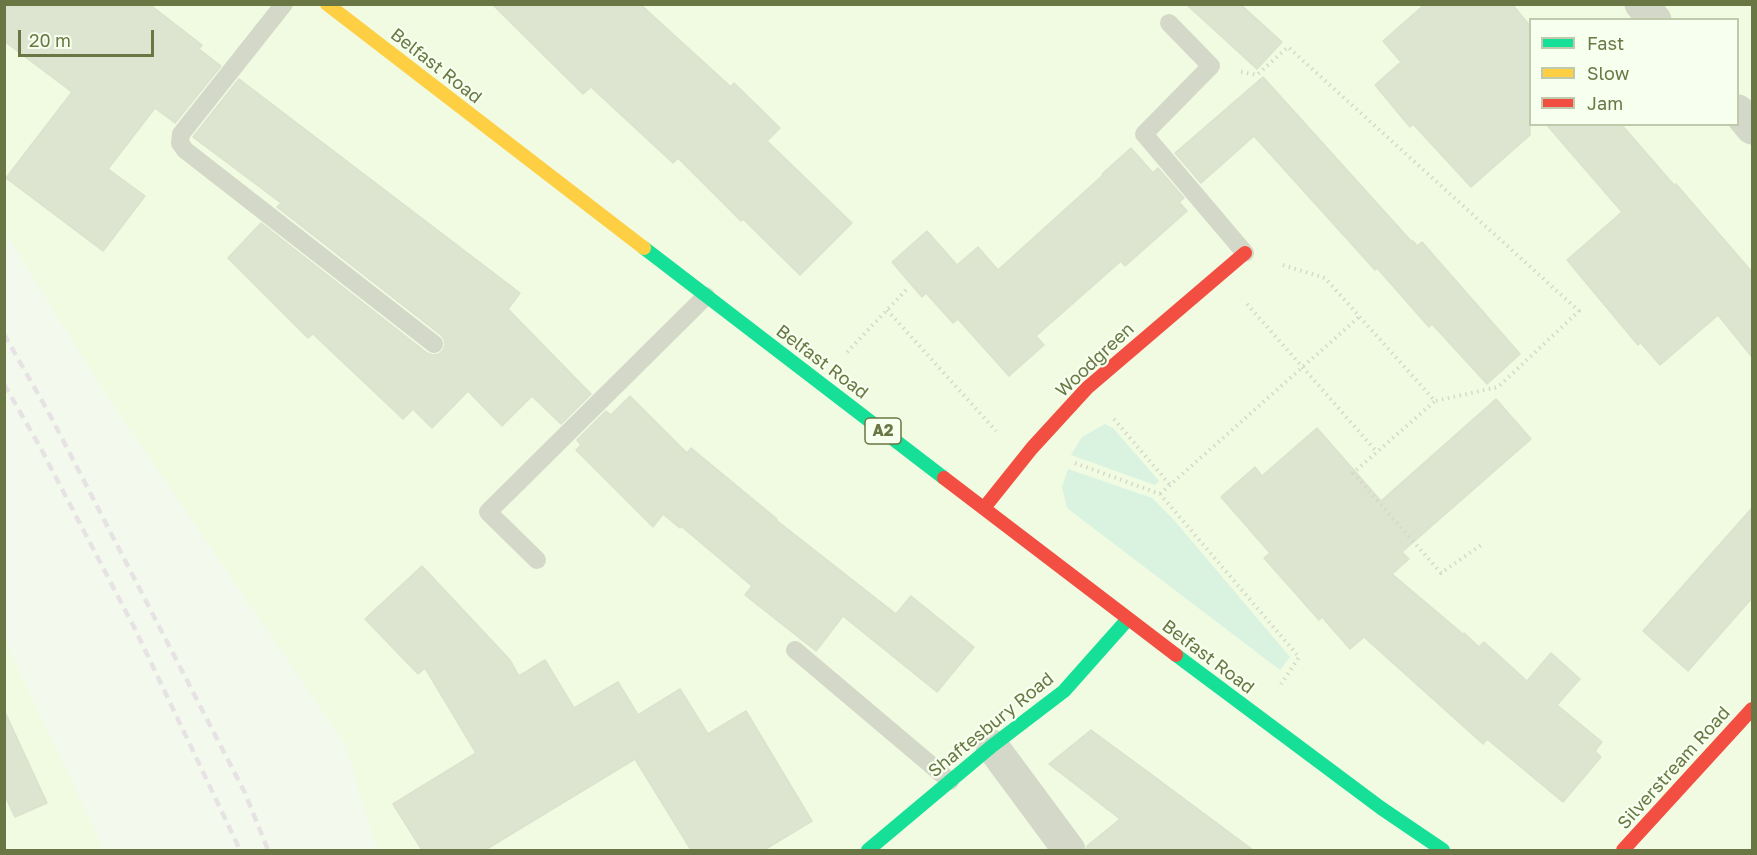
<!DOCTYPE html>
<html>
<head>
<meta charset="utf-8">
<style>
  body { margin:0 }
  #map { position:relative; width:1757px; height:855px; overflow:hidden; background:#f3f9ec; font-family:"Golos Text",sans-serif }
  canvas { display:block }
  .frame { position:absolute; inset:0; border:6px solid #6a7744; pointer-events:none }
  .legend { position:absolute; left:1529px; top:18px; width:210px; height:108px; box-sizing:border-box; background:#f7ffef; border:2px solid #bfc9ab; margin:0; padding:8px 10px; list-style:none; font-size:18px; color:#6a7744 }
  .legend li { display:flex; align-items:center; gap:12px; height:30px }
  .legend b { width:30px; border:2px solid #bfc9ab }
  .scale { position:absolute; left:18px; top:30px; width:136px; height:27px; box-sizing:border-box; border:3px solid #6a7744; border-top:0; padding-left:8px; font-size:18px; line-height:21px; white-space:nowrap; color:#6a7744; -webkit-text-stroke:4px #f7ffef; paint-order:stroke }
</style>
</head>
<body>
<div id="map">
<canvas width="1757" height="855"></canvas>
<div class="frame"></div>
<ul class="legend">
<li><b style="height:8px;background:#16e098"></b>Fast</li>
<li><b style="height:8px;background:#ffcf43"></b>Slow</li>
<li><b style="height:8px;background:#f24e42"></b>Jam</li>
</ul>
<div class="scale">20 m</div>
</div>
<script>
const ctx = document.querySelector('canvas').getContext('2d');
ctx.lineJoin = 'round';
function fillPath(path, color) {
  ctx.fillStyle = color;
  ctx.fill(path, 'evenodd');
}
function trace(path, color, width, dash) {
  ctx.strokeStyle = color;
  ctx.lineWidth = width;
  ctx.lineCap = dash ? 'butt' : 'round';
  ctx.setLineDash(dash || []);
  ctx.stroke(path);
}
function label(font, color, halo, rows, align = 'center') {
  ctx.font = font + ' "Golos Text",sans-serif';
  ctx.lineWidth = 4.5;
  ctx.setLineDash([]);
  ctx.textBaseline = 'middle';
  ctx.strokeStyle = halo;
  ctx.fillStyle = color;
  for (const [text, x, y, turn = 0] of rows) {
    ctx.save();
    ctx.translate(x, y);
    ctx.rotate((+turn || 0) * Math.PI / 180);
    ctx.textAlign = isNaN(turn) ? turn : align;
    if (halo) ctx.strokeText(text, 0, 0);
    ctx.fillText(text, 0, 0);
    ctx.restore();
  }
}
fillPath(new Path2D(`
  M 5,5 L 1752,5 L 1752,850 L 377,850 L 345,744 L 102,388 L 5,232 ZM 1530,20 L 1738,20 L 1738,124 L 1530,124 Z
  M 5,641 L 104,850 L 5,850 Z`), '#f0fbe2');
fillPath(new Path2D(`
  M 1105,424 L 1113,428 L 1159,481 L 1155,485 L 1071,455 L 1082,437 Z
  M 1068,469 L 1152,498 L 1173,519 L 1290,657 L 1280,670 L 1067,508 L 1062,487 Z`), '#d9f3e0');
const building = new Path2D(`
  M 4,4 L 149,4 L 202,45 L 199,49 L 221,66 L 175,123 L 155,108 L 108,169 L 145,196 L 103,251 L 6,178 L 72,92 L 4,41 Z
  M 492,4 L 640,4 L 731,87 L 734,83 L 780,128 L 767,141 L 852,223 L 800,275 L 743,219 L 741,221 L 678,158 L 673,163 L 591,87 L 583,94 Z
  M 1186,4 L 1240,4 L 1282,42 L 1257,69 Z
  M 1425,4 L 1512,4 L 1530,26 L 1530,135 L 1471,187 L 1413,124 L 1410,127 L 1375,85 L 1401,62 L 1383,41 Z
  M 1263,77 L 1412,242 L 1413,241 L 1417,246 L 1422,242 L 1520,354 L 1487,384 L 1432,324 L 1429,327 L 1377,268 L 1375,270 L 1254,136 L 1201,183 L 1175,153 Z
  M 239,79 L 520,293 L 508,309 L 591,394 L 561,424 L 532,396 L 502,426 L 468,391 L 432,428 L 413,409 L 403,419 L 313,334 L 308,338 L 228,258 L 261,223 L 427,353 L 433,355 L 439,354 L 443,350 L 445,345 L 444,339 L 441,335 L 277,207 L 281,203 L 193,137 Z
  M 1546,124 L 1621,124 L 1674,185 L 1676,184 L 1752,272 L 1752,357 L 1718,315 L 1660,365 L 1641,343 L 1638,345 L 1567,260 L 1622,212 Z
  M 1131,148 L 1153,173 L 1158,168 L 1184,198 L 1179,202 L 1187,211 L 1125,266 L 1121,261 L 1036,336 L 1044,345 L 1009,376 L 958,319 L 953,323 L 926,293 L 922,297 L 892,262 L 927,231 L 957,265 L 978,247 L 998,270 L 1103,175 L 1102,174 Z
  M 630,396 L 687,453 L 691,448 L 777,519 L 776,520 L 896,614 L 911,596 L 974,647 L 937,692 L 843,616 L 816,651 L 745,595 L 752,586 L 681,526 L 680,528 L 663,514 L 653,527 L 576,450 L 581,445 L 577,440 L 606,411 L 611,415 Z
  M 1496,399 L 1531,439 L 1402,552 L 1409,559 L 1392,574 L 1463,634 L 1464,633 L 1479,647 L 1484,642 L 1527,681 L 1551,653 L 1580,679 L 1557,705 L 1602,742 L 1595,751 L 1601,757 L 1563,802 L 1487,739 L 1483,744 L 1364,637 L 1350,649 L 1322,617 L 1319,620 L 1264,558 L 1270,553 L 1221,497 L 1255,467 L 1262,476 L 1317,428 L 1381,501 Z
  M 1752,508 L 1752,598 L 1688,671 L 1643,631 Z
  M 422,566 L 510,660 L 519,676 L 545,660 L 574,708 L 618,682 L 638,715 L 680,689 L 708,734 L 746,711 L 812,821 L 764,850 L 691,850 L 635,759 L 485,850 L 422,850 L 393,804 L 476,753 L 425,668 L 418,674 L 365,619 Z
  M 4,710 L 47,803 L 15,817 L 4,794 Z
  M 1091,730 L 1140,766 L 1253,850 L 1087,850 L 1087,846 L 1120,819 L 1049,764 Z`);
fillPath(building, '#dde4d0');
trace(building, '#dce2cd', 1.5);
trace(new Path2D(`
  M 1241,72 L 1257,75 L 1288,47 L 1579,311 L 1498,387 L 1435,401
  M 1283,265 L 1325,278 L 1435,401 L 1353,473 L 1441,573 L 1484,543
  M 1247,304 L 1377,452
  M 887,310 L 996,431
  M 847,352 L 909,287
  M 1114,419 L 1170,485
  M 1075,463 L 1160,494 L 1299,657 L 1281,684
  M 1160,494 L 1360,316`), '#d5d9ca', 4, [1.5, 4.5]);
trace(new Path2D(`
  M 284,4 L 181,134 L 180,143 L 185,150 L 434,344
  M 1169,23 L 1211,66 L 1144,134 L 1245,253
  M 537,560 L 488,512 L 706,296
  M 795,650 L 950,781`), '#d4d8c8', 18);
trace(new Path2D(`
  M 1641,4 L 1655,20
  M 1738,111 L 1752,128
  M 992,746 L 1069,850`), '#d4d8c8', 33);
trace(new Path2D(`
  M 644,248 L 944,478
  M 1176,655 L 1381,808 L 1443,850
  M 868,850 L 992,746 L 1064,691 L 1128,619`), '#16e098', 14);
trace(new Path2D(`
  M 327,4 L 644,248`), '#ffcf43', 14);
trace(new Path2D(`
  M 944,478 L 1176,655
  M 984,508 L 1032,448 L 1087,388 L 1245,253
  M 1623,850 L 1752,709`), '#f24e42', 14);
trace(new Path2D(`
  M 4,334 L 50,415 L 245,793 L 268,850
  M 4,384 L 39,445 L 136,631 L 240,850`), '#e7e3e4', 4.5, [9, 6]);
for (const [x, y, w] of [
  [883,431,36]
]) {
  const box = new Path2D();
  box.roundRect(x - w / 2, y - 13, w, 26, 4.5);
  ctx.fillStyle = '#f7ffef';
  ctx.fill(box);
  trace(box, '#6a7744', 1.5);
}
label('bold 16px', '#6a7744', null, [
  ["A2",883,431]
]);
label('18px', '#6a7744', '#f7ffef', [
  ["Belfast Road",436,66,38],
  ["Woodgreen",1095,360,-43],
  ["Belfast Road",822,362,37],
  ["Belfast Road",1208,657,37],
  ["Shaftesbury Road",991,725,-39],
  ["Silverstream Road",1674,768,-48]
]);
</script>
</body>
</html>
